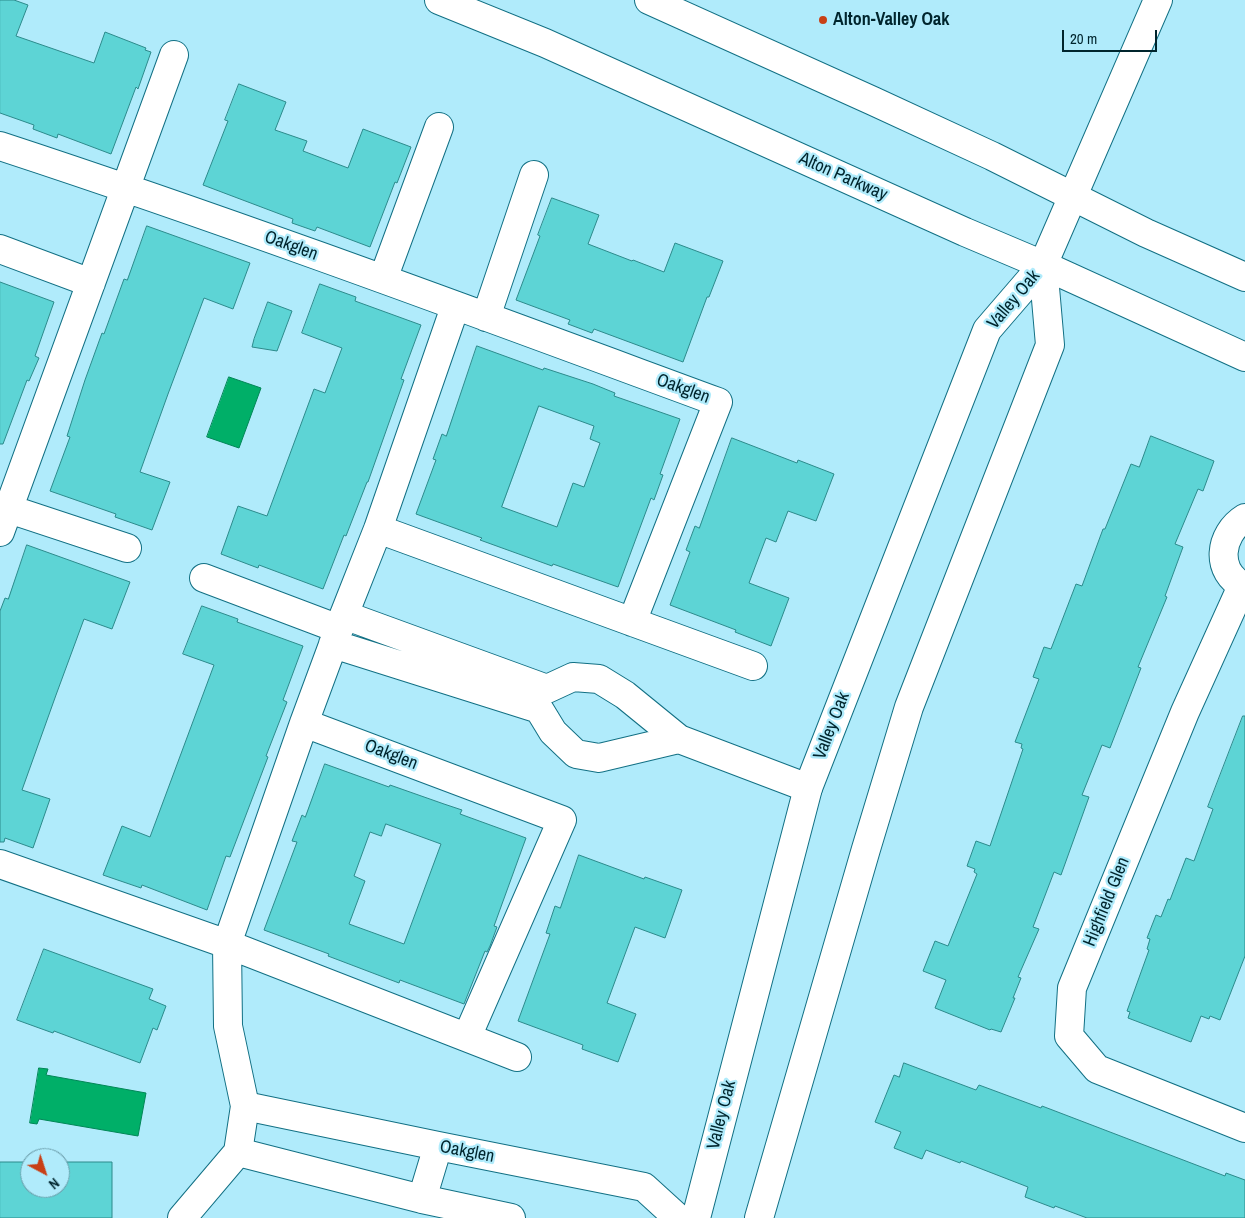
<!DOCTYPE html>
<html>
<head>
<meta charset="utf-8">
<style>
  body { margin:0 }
  #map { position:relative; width:1245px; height:1218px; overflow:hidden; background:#b0ebfb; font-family:"Archivo Narrow",sans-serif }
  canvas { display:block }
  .north { position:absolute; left:20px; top:1148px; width:50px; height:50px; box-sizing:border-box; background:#b0ebfb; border:1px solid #6a9ca9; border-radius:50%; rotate:140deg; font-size:14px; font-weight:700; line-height:20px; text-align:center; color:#00252d }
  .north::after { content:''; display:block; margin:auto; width:18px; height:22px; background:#c84016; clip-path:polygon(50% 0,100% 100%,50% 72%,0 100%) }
  .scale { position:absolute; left:1062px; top:30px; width:95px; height:22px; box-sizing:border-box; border:2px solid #00252d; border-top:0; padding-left:6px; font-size:15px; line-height:18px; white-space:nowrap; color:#00252d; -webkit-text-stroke:4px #b0ebfb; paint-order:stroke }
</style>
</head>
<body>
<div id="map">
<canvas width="1245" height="1218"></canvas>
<div class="north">N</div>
<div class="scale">20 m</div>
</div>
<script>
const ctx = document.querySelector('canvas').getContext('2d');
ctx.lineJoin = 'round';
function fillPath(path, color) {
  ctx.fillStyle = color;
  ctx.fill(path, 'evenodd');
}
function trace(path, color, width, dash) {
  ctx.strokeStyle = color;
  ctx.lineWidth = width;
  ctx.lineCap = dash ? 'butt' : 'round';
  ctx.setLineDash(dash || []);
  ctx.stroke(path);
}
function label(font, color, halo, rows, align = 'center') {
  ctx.font = font + ' "Archivo Narrow",sans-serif';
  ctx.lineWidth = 4.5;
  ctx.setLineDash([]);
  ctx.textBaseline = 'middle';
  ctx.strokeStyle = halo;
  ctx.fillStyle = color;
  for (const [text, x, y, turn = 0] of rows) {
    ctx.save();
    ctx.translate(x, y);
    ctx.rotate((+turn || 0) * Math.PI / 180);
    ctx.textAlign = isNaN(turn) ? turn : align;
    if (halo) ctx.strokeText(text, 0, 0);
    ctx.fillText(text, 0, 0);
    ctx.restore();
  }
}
const water = new Path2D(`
  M 229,377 L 261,388 L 239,448 L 207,437 Z
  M 39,1068 L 48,1069 L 46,1075 L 146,1093 L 138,1136 L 39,1119 L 37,1124 L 30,1123 Z`);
fillPath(water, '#00af68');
trace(water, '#008656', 1);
const building = new Path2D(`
  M 0,0 L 14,0 L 28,5 L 16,36 L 94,63 L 105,32 L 146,48 L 145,50 L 151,52 L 138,89 L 136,87 L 111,154 L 58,134 L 57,138 L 33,129 L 34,125 L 0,113 Z
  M 239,84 L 286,102 L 275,130 L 307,141 L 303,151 L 348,168 L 363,129 L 411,147 L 397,183 L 395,182 L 370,247 L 317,227 L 315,231 L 292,223 L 293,219 L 203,185 L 228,121 L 225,120 Z
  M 552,198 L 599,215 L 588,244 L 632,261 L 633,260 L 664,272 L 675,243 L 723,261 L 709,297 L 707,297 L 683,362 L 594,329 L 592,333 L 568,324 L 570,320 L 516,300 L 540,236 L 538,235 Z
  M 147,226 L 250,263 L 233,309 L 204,298 L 168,394 L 140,472 L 170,482 L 152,530 L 115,517 L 116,514 L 50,491 L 70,437 L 67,436 L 85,380 L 102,333 L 104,334 L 124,279 L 127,280 Z
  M 0,282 L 54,302 L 35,356 L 39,358 L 29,381 L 27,380 L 3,444 L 0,444 Z
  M 320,284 L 356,297 L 355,301 L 421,325 L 401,379 L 404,380 L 368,482 L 367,482 L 346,536 L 344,535 L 323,589 L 259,565 L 258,568 L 221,554 L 238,506 L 267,516 L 314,389 L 325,393 L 342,348 L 302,333 Z
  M 268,302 L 292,311 L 277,351 L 252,347 L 254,339 Z
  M 477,346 L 543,370 L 544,368 L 593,384 L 615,393 L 614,396 L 680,419 L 660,474 L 663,475 L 654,500 L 651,498 L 618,587 L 553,564 L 552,566 L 480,540 L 482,538 L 416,514 L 436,460 L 433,459 L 442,434 L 446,436 ZM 539,406 L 594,426 L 590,439 L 600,443 L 584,487 L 573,483 L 557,527 L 502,507 Z
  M 1151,436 L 1214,461 L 1203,491 L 1198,489 L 1175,544 L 1183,547 L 1165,596 L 1167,597 L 1138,667 L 1141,668 L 1110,748 L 1102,745 L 1082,795 L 1089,797 L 1061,875 L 1054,872 L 1033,927 L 1039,929 L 1018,977 L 1021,978 L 1013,998 L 1015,998 L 1001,1032 L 991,1029 L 990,1030 L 935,1008 L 946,980 L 923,971 L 935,941 L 948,946 L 977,874 L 974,872 L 975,869 L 967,866 L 976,841 L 990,846 L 1023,749 L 1021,748 L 1022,744 L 1015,742 L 1039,679 L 1033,677 L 1044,647 L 1051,649 L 1076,584 L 1082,586 L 1103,529 L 1105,529 L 1131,464 L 1139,467 Z
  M 732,438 L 797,463 L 798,460 L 834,474 L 816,521 L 788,511 L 776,542 L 766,538 L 749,583 L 789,598 L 771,646 L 735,632 L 736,630 L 670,605 L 690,552 L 686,550 L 695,526 L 699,528 Z
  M 27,545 L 130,582 L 112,629 L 84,619 L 56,695 L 22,790 L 50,799 L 33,848 L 5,838 L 4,842 L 0,842 L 0,611 L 5,598 L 8,599 Z
  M 202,606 L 238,619 L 237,622 L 303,646 L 283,700 L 287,702 L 266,756 L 268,757 L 230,857 L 226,856 L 207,910 L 142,885 L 141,888 L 103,875 L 122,826 L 150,837 L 214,665 L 183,654 Z
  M 1243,716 L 1245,716 L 1245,956 L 1220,1020 L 1210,1016 L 1209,1019 L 1201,1016 L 1191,1042 L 1128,1018 L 1130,1012 L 1127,1011 L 1149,950 L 1147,949 L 1150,939 L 1147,938 L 1156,915 L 1161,917 L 1168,899 L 1170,900 L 1186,858 L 1194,861 L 1213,809 L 1208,807 Z
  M 325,764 L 389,787 L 390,785 L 444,804 L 462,810 L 460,814 L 526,838 L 494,926 L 497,927 L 490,946 L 487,952 L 485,951 L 464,1004 L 400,980 L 399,983 L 328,956 L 329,954 L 264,930 L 297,842 L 292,841 L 302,815 L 305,817 ZM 386,824 L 441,844 L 404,944 L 349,924 L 365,881 L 354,876 L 370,832 L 381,836 Z
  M 579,855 L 644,879 L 645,877 L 682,890 L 665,938 L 635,927 L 607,1003 L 636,1014 L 618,1062 L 582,1049 L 583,1045 L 518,1021 L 550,934 L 546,933 L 555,906 L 560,908 Z
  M 44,949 L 153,989 L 149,999 L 166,1006 L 157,1030 L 153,1028 L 140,1063 L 54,1031 L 53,1033 L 17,1020 Z
  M 904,1063 L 976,1090 L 979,1085 L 1041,1108 L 1042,1106 L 1225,1176 L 1226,1173 L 1245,1180 L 1245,1218 L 1087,1218 L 1055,1206 L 1054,1208 L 1025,1197 L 1028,1187 L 961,1161 L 960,1163 L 926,1150 L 922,1159 L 894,1148 L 901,1132 L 875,1122 L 894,1075 L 899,1077 Z
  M 0,1162 L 30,1162 L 30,1188 L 60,1188 L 60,1162 L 112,1162 L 112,1218 L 0,1218 Z`);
fillPath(building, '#5dd4d5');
trace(building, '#2c8a8b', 1);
const minor = new Path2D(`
  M 0,146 C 241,225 479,314 718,402 L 632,622
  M 0,249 L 91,283
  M 383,279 L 439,127
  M 486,317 L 534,175
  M 0,506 L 127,548
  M 1245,518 C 1219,534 1214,572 1245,587
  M 378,529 L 753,666
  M 0,532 L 174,55
  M 204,578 L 339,629
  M 1242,586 L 1185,712 L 1072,988 L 1069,1036 L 1097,1069 L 1245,1128
  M 344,615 L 547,689 L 573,677 L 599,679 L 625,695 L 679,739 L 808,788
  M 333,644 L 539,709 L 553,732 L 576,754 L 599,758 L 679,739
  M 304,723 L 562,820 L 467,1037
  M 0,864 L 227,944 L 517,1057
  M 182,1218 L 238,1152 L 245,1106 L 228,1026 L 227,944 L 304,723 L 344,615 L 378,529 L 455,307`);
const tertiary = new Path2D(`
  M 245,1106 L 438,1146 L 644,1187 L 678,1218
  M 238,1152 L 422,1199 L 511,1218
  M 422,1199 L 438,1146
  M 696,1218 L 808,788 L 987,330 L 1043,265 L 1158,0
  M 759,1218 L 866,849 L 909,707 L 1050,345 L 1043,265`);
const secondary = new Path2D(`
  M 439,0 L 545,43 L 965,232 L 1043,265 L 1245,357
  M 649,0 L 873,101 L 992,156 L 1146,233 L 1245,277`);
trace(minor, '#127084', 30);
trace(tertiary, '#127084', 30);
trace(secondary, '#127084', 30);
trace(minor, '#fff', 28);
trace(tertiary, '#fff', 28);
trace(secondary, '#fff', 28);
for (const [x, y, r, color] of [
  [823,20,5,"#c84016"]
]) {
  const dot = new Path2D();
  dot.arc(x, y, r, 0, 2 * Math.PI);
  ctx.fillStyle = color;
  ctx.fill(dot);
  trace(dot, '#b0ebfb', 2);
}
label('bold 18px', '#00252d', '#b0ebfb', [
  ["Alton-Valley Oak",833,20]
], 'left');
label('18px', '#00252d', '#b0ebfb', [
  ["Alton Parkway",843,177,24],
  ["Oakglen",291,246,20],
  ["Valley Oak",1014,300,-50],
  ["Oakglen",683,389,20],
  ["Valley Oak",832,726,-69],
  ["Oakglen",391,755,21],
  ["Highfield Glen",1107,902,-68],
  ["Valley Oak",722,1115,-76],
  ["Oakglen",467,1152,11]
]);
</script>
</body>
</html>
